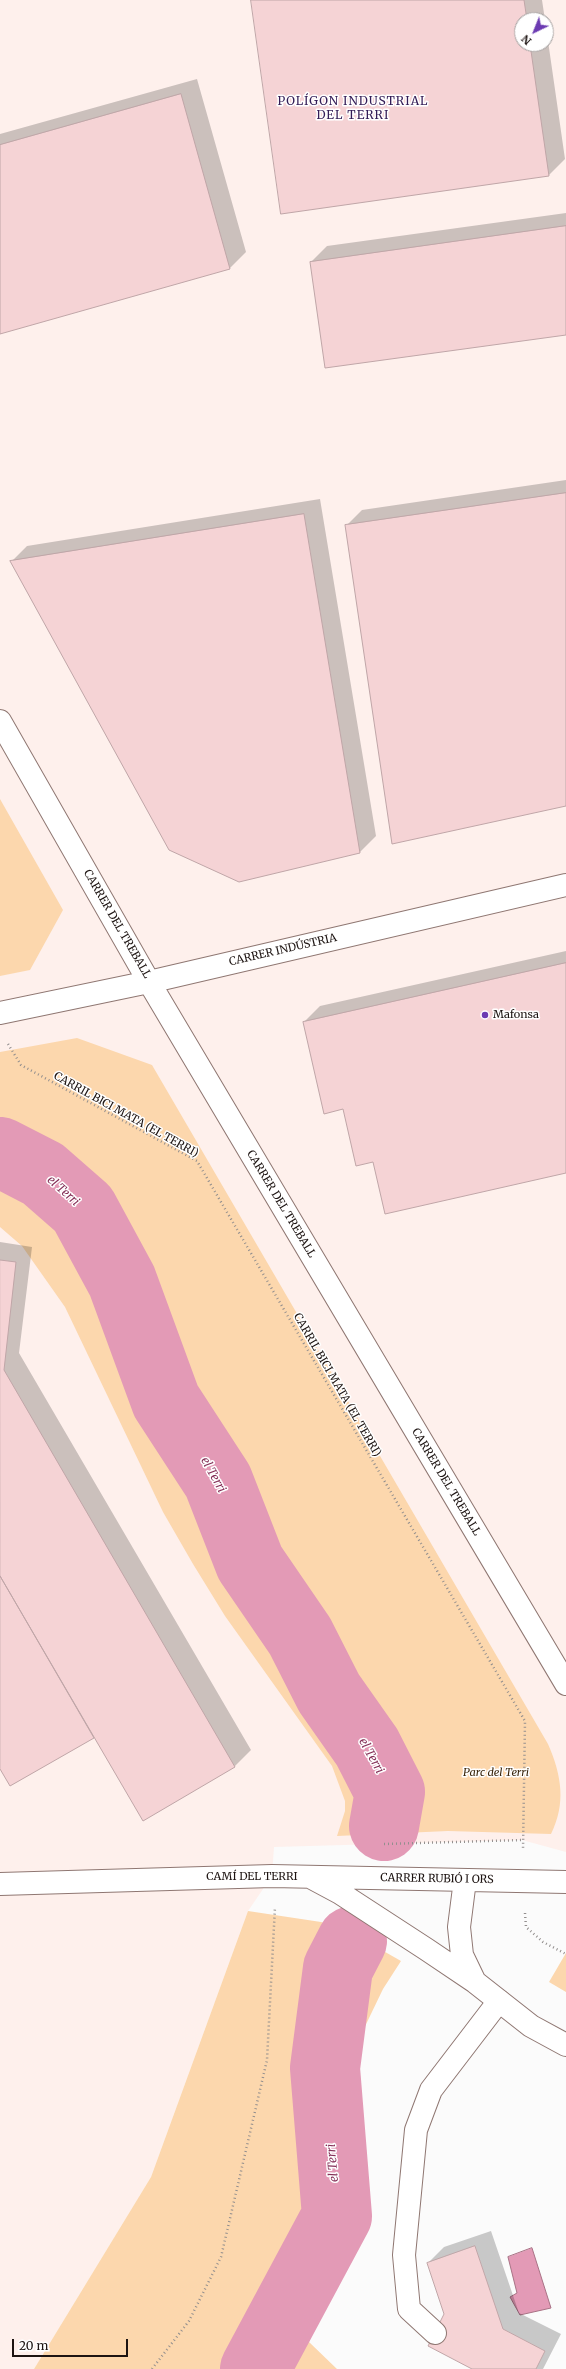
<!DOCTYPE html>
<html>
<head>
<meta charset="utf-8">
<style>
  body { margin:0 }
  #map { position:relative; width:566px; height:2369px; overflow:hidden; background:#fbfbfb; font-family:Merriweather,serif }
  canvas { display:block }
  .north { position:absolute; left:514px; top:12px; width:40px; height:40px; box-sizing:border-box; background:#fff; border:1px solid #a5a1a0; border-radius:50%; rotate:223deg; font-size:11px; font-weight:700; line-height:16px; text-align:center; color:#1d1412 }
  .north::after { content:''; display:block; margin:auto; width:14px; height:18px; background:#6c3bb2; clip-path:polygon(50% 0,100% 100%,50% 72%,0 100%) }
  .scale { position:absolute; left:12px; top:2339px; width:116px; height:18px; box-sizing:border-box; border:2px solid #1d1412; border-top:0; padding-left:5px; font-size:12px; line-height:14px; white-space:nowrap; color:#1d1412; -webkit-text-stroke:3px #fff; paint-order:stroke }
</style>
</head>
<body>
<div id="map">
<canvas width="566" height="2369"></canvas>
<div class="north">N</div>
<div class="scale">20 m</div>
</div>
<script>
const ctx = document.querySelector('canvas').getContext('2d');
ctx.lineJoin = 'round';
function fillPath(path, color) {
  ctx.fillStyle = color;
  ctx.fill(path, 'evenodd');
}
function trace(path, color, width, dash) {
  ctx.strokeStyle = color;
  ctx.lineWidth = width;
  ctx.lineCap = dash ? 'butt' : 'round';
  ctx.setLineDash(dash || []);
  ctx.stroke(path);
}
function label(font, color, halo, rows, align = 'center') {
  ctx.font = font + ' Merriweather,serif';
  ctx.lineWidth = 3;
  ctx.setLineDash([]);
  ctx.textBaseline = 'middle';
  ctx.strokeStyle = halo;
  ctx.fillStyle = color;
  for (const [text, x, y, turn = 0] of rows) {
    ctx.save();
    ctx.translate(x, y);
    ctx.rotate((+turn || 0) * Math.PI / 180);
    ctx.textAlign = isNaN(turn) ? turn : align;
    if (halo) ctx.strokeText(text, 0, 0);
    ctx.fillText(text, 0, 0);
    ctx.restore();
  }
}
fillPath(new Path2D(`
  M 0,0 L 566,0 L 566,1852 L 522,1840 L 274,1847 L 272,1876 L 248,1911 L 151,2177 L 34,2369 L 0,2369 ZM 522,20 L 546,20 L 546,44 L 522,44 Z`), '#fef0ec');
fillPath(new Path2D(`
  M 0,799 L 63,910 L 30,970 L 0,976 Z
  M 77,1038 L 152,1065 L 548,1744 C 562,1776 566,1804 551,1834 L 448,1831 L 337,1836 L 345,1811 L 345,1801 L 332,1766 L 225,1616 L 193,1564 L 163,1512 L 65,1307 L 22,1246 L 0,1227 L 0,1052 Z
  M 248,1911 L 321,1922 L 343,1928 L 401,1961 L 383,1989 L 357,2043 L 356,2169 L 347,2239 L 309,2342 L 337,2369 L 34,2369 L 151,2177 Z
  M 566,1953 L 566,1992 L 549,1982 Z`), '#fcd7ad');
const water = new Path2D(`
  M 532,2248 L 551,2308 L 520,2315 L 510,2297 L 517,2293 L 508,2257 Z`);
fillPath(water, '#e39ab6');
trace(water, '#a87285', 1);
fillPath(new Path2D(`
  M 252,0 L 542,0 L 545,20 L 522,20 L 522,44 L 546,44 L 546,27 L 565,159 L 549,175 L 282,212 Z
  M 197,79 L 246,252 L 230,268 L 0,333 L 0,134 Z
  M 566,213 L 566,334 L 311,262 L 327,246 Z
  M 566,480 L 566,805 L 346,526 L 362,510 Z
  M 320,499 L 376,836 L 360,852 L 12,561 L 27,546 Z
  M 566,951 L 566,1172 L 373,1161 L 344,1108 L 304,1022 L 320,1006 Z
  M 0,1242 L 32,1247 L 19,1353 L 251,1750 L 235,1766 L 143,1820 L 95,1736 L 11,1785 L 0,1767 Z
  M 491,2231 L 519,2313 L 561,2334 L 543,2369 L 475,2369 L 446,2314 L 428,2263 L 444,2247 Z`), '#0003');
trace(new Path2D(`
  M 0,1152 L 43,1174 L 83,1209 L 122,1281 L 166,1401 L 218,1481 L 250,1563 L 300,1636 L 329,1693 L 367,1747 L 390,1792 L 384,1826
  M 255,2369 L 337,2216 L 325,2068 L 338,1968 L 352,1941`), '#e39ab6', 70);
const building = new Path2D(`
  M 251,0 L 524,0 L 527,20 L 522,20 L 522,44 L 530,44 L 549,176 L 281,214 Z
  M 181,94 L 230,269 L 0,334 L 0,145 Z
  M 566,226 L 566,335 L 325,368 L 310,262 Z
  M 566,493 L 566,806 L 392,844 L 345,525 Z
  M 304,514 L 360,853 L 239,882 L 169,850 L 10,561 Z
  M 566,963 L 566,1173 L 385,1214 L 373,1162 L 356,1166 L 343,1109 L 324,1114 L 303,1022 Z
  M 0,1260 L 16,1262 L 4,1370 L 235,1767 L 143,1821 L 0,1576 Z
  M 0,1576 L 94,1738 L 10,1786 L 0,1769 Z
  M 475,2246 L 503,2329 L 545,2351 L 536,2369 L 472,2369 L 428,2346 L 444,2314 L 427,2263 Z`);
fillPath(building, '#f5d3d5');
trace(building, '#c0a6a8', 1);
const service = new Path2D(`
  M 435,2333 L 409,2309 L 404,2255 L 416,2130 L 431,2090 L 499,2001`);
const minor = new Path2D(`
  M 0,721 L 149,982 L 566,1684
  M 0,1013 L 149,982 L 566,885
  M 312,1878 L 340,1893 L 426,1949 L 475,1982 L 531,2026 L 566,2045
  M 465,1880 L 459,1927 L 462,1955 L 474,1980
  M 0,1884 L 272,1876 L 566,1882`);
trace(service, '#8f7772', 24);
trace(minor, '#8f7772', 24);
trace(new Path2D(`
  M 8,1044 L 21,1065 L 197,1161 L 525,1721 L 523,1850
  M 384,1844 L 522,1840
  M 525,1913 L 526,1927 L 543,1942 L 566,1954
  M 152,2369 L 189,2321 L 221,2257 L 267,2060 L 275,1907`), '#938f8e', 2.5, [1, 3]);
trace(service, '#fff', 22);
trace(minor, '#fff', 22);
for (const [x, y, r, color] of [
  [485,1015,4,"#6c3bb2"]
]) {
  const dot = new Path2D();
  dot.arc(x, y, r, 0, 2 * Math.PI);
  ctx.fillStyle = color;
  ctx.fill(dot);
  trace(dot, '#fff', 1.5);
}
label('11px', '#1d1412', '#fff', [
  ["CARRER DEL TREBALL",117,924,60],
  ["CARRER INDÚSTRIA",283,950,-13],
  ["CARRIL BICI MATA (EL TERRI)",126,1115,29],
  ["CARRER DEL TREBALL",281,1204,59],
  ["CARRIL BICI MATA (EL TERRI)",337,1385,60],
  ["CARRER DEL TREBALL",446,1482,59],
  ["CAMÍ DEL TERRI",252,1877],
  ["CARRER RUBIÓ I ORS",437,1879,1]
]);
label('11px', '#1d1412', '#fff', [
  ["Mafonsa",493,1015]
], 'left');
label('italic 11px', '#39250b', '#fff', [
  ["Parc del Terri",496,1773]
]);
ctx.letterSpacing = '1px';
label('12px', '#331c56', '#fff', [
  ["POLÍGON INDUSTRIAL",353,102],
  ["DEL TERRI",353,116]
]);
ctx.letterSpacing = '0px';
label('italic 12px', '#853058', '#fff', [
  ["el Terri",63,1191,42],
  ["el Terri",213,1475,61],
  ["el Terri",371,1756,61],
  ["el Terri",333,2163,-95]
]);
</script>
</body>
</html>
